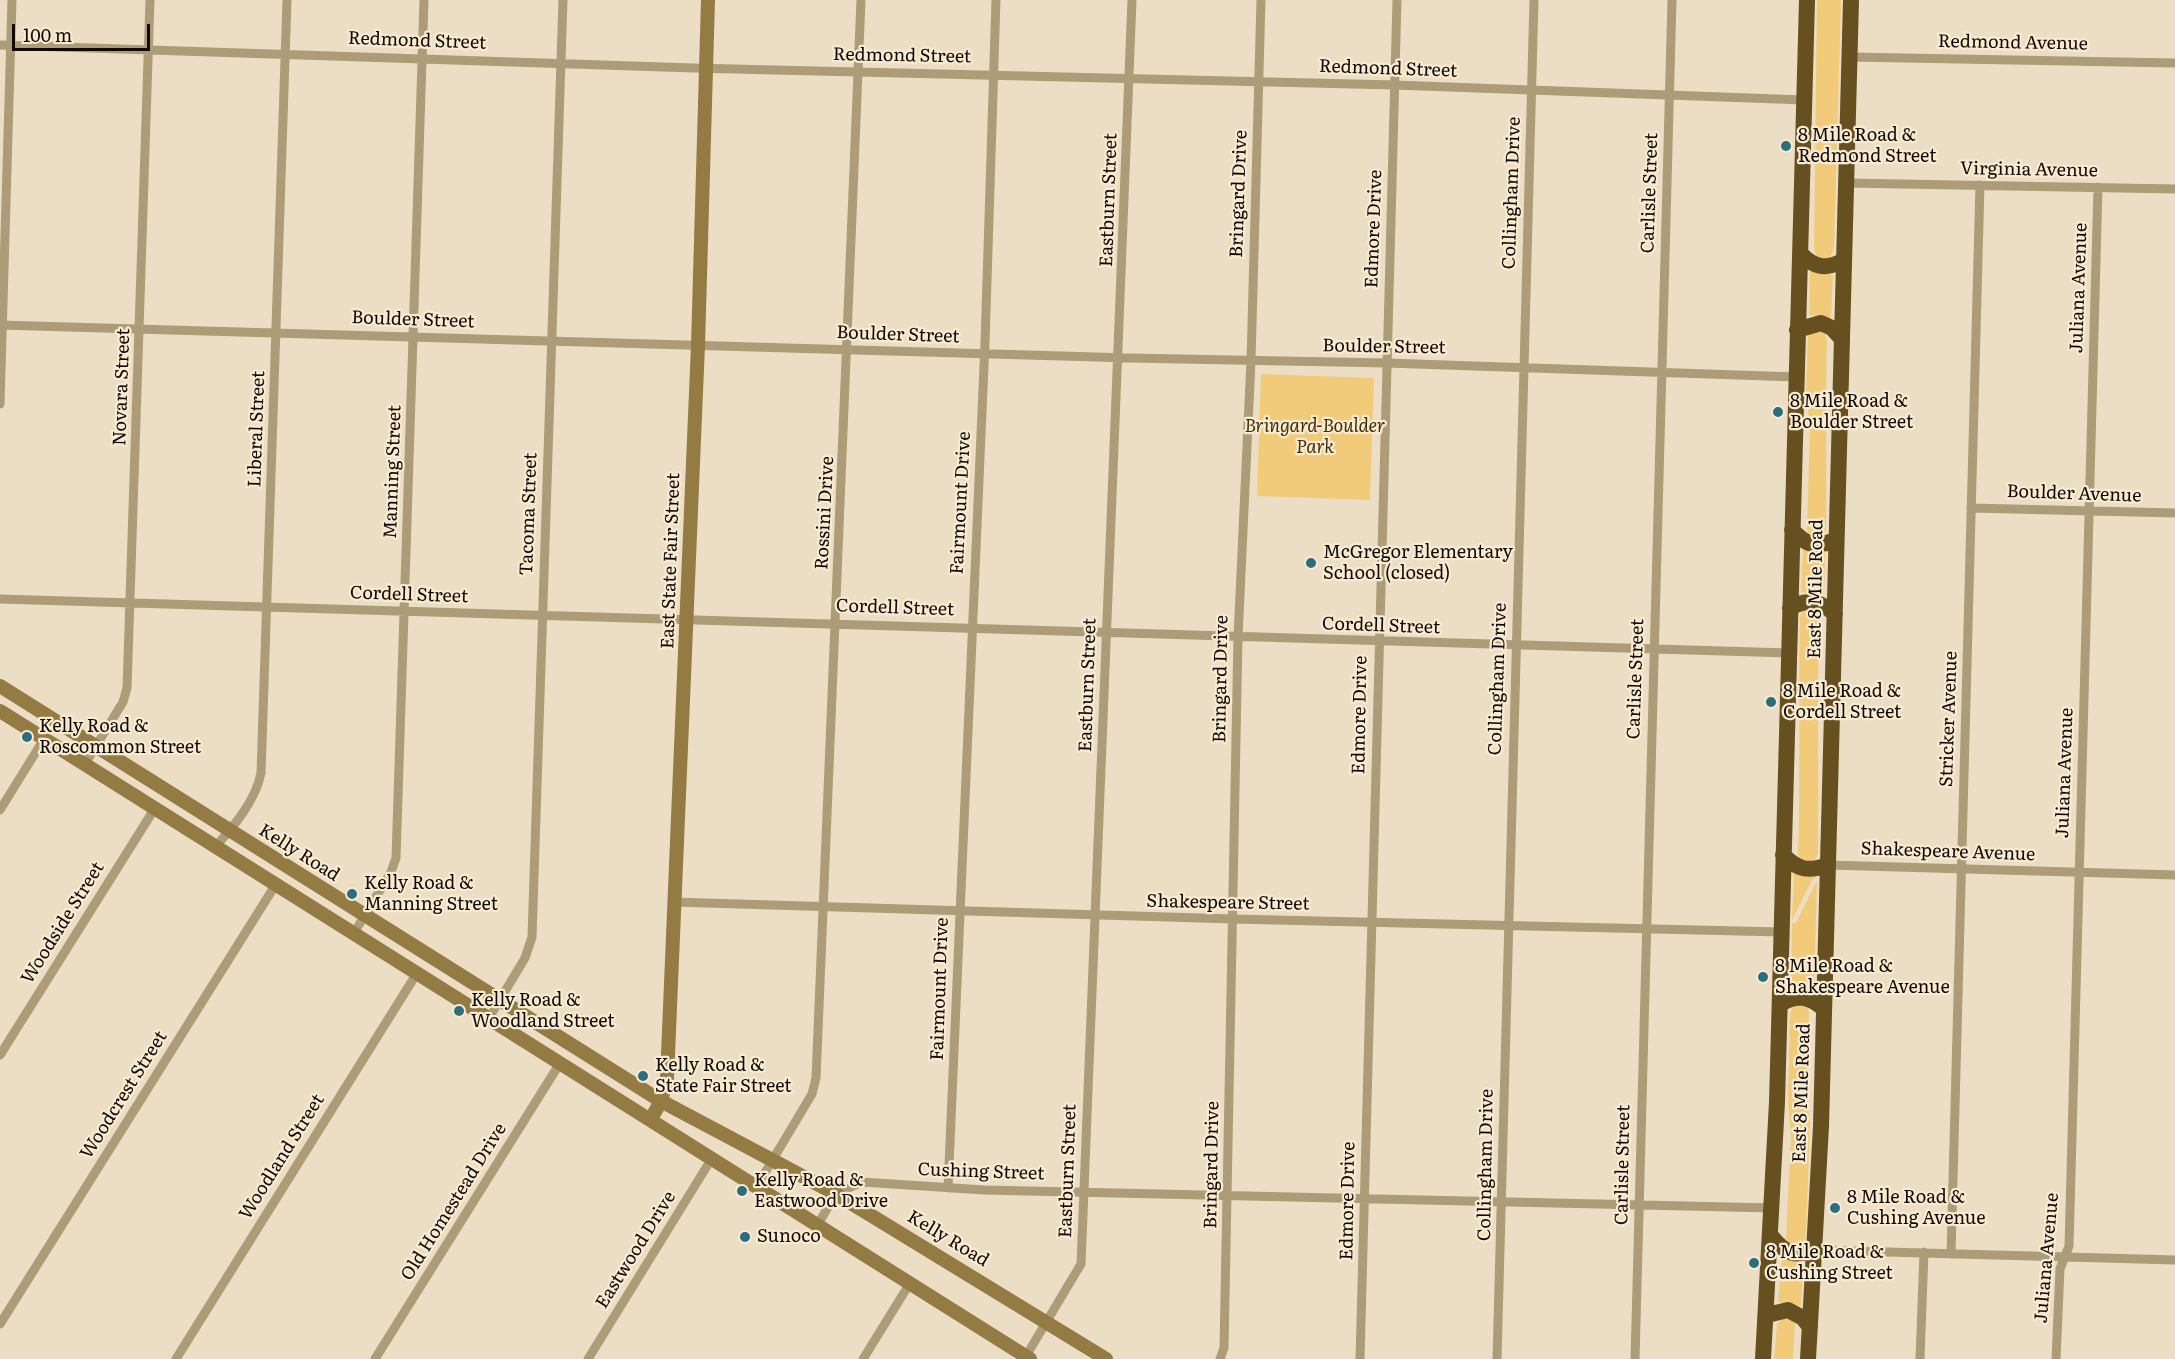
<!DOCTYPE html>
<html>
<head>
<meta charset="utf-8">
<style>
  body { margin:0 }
  #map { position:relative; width:2175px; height:1359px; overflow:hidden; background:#ebdec5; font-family:Literata,serif }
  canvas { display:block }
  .scale { position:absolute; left:12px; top:24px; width:138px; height:27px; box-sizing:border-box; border:3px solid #0f0b04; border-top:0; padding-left:8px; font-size:18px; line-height:21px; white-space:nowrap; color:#0f0b04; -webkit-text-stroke:4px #f8ebd2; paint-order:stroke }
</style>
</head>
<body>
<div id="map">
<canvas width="2175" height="1359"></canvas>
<div class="scale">100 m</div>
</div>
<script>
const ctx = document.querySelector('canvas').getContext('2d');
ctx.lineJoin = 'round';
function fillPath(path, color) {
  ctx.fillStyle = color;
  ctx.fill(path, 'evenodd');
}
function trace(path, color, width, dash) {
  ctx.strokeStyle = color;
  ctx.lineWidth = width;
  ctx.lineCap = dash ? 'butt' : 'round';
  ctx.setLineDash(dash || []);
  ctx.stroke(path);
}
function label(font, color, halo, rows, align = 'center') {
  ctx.font = font + ' Literata,serif';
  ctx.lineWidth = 4.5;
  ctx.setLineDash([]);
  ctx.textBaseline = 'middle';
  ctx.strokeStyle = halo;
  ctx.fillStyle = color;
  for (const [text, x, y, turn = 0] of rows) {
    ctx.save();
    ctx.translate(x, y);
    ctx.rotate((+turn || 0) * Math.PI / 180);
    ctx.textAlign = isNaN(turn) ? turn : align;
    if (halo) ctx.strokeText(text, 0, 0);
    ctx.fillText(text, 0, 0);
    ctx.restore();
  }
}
fillPath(new Path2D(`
  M 1817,0 L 1841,0 L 1834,248 L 1830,258 L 1818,258 L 1814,250 Z
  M 1810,271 L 1833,275 L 1831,318 L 1809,315 Z
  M 1811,331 L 1825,332 L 1827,339 C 1825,402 1827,464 1826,527 L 1825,534 L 1816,539 L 1808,533 L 1807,529 L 1810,428 L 1806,391 L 1808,337 Z
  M 1261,374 L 1374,378 L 1370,500 L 1257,496 Z
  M 1803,550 L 1825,552 L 1824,596 L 1801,592 Z
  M 1809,607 L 1819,612 L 1819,616 C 1817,695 1819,774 1818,853 L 1815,860 L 1809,863 L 1799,858 L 1798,854 C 1801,774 1798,696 1800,616 L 1803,610 Z
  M 1794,874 L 1817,877 L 1813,879 L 1792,920 Z
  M 1817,880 L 1814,991 L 1791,990 L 1792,923 L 1796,923 Z
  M 1794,1005 L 1807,1007 L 1809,1013 L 1807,1093 L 1810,1125 L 1806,1235 L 1804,1243 L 1799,1247 L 1787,1242 L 1786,1238 L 1791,1135 L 1788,1103 L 1790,1014 Z
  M 1782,1258 L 1804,1262 L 1801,1306 L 1778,1302 Z
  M 1783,1317 L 1795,1322 L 1793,1359 L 1774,1359 L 1777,1324 Z`), '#f1cb79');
trace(new Path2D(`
  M 0,45 L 693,68 L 1394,85 L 1804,100
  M 1850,57 L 2175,63
  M 1846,183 L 2175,189
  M 0,325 L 1130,358 L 1387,363 L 1796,377
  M 0,404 L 12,0
  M 1971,508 L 2175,513
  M 0,599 L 1789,653
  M 85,764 L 123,702 L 127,688 L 150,0
  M 0,810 L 44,739
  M 216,846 C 234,826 256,800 261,773 L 287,0
  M 1828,865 L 2175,875
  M 673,902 L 1233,919 L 1782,932
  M 354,933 L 391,872 L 396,858 L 424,0
  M 489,1018 L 525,958 L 532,937 L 563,0
  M 0,1055 L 155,808
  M 757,1186 L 812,1094 L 816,1078 L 861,0
  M 948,1188 L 985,343 L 996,0
  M 818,1224 L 836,1194 L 862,1182 L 984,1190 L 1773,1208
  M 1816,1250 L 2175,1260
  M 1951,1254 L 1980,185
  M 0,1324 L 276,884
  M 1026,1356 L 1081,1264 L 1132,0
  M 176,1359 L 417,973
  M 375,1359 L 560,1063
  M 588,1359 L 712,1158
  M 863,1359 L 910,1283
  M 1220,1359 L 1224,1348 L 1238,637 L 1251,361 L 1261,0
  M 1360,1359 L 1397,0
  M 1497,1359 L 1534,0
  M 1635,1359 L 1672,0
  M 1920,1359 L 1924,1252
  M 2056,1359 L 2060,1269 L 2069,1246 L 2098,187`), '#ad9c78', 9);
trace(new Path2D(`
  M 0,686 L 661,1101 L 836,1194 L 1106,1359
  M 0,711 L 1030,1359
  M 651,1119 L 661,1101 L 667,1078 L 698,345 L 708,0`), '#947a43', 14);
trace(new Path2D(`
  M 1800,253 C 1813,267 1826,271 1844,260
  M 1797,330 L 1821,323 L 1832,328 L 1842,339
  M 1792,530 C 1807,546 1817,549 1836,539
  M 1790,608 C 1808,598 1820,601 1835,614
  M 1783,855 C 1798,870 1808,872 1828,865
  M 1780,1004 C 1797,994 1809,996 1824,1009
  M 1772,1237 C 1786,1254 1794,1257 1816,1250
  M 1767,1315 L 1788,1310 L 1803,1318 L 1810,1327
  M 1763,1359 L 1777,1102 L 1807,0
  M 1808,1359 L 1821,1126 L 1851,0`), '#665020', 16);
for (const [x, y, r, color] of [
  [1786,146,6,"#2a6e7f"],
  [1778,412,6,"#2a6e7f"],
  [1311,563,6,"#2a6e7f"],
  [1771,702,6,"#2a6e7f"],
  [27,737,6,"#2a6e7f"],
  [352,894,6,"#2a6e7f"],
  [1763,977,6,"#2a6e7f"],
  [459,1011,6,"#2a6e7f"],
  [643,1076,6,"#2a6e7f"],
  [742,1191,6,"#2a6e7f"],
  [1835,1208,6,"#2a6e7f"],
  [745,1237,6,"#2a6e7f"],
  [1754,1263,6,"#2a6e7f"]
]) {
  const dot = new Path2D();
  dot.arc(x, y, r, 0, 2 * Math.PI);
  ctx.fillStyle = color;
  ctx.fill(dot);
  trace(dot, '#f8ebd2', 2);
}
label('18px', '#0f0b04', '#f8ebd2', [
  ["Redmond Street",417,41,2],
  ["Redmond Avenue",2013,43,1],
  ["Redmond Street",902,56,1],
  ["Redmond Street",1388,69,2],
  ["Virginia Avenue",2029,170,1],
  ["Collingham Drive",1512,193,-88],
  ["Carlisle Street",1650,193,-88],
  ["Bringard Drive",1239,194,-88],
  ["Eastburn Street",1109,200,-88],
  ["Edmore Drive",1374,229,-88],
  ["Juliana Avenue",2079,288,-88],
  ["Boulder Street",413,320,2],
  ["Boulder Street",898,335,2],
  ["Boulder Street",1384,347,1],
  ["Novara Street",122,387,-88],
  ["Liberal Street",257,429,-88],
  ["Manning Street",393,472,-88],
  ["Boulder Avenue",2074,494,2],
  ["Fairmount Drive",961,503,-87],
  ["Rossini Drive",825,513,-87],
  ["Tacoma Street",529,514,-88],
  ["East State Fair Street",671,561,-88],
  ["East 8 Mile Road",1816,589,-89],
  ["Cordell Street",409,595,2],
  ["Cordell Street",895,608,2],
  ["Cordell Street",1381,626,2],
  ["Bringard Drive",1221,679,-89],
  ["Collingham Drive",1498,679,-88],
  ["Carlisle Street",1636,679,-88],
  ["Eastburn Street",1088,685,-88],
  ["Edmore Drive",1360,715,-89],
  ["Stricker Avenue",1949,719,-88],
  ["Juliana Avenue",2065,773,-88],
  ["Shakespeare Avenue",1948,852,2],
  ["Kelly Road",299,853,32],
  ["Shakespeare Street",1228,903,1],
  ["Woodside Street",63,923,-58],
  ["Fairmount Drive",940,989,-88],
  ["East 8 Mile Road",1802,1093,-88],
  ["Woodcrest Street",124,1095,-58],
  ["Woodland Street",282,1157,-58],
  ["Bringard Drive",1212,1165,-89],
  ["Collingham Drive",1486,1165,-89],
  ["Carlisle Street",1623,1165,-89],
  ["Eastburn Street",1068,1171,-88],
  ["Cushing Street",981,1172,2],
  ["Edmore Drive",1348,1201,-89],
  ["Old Homestead Drive",454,1202,-58],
  ["Kelly Road",948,1239,31],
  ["Eastwood Drive",636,1250,-58],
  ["Juliana Avenue",2047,1258,-85]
]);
label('18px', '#0f0b04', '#f8ebd2', [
  ["8 Mile Road &",1798,136],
  ["Redmond Street",1798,157],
  ["8 Mile Road &",1790,402],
  ["Boulder Street",1790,423],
  ["McGregor Elementary",1323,553],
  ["School (closed)",1323,574],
  ["8 Mile Road &",1783,692],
  ["Cordell Street",1783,713],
  ["Kelly Road &",39,727],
  ["Roscommon Street",39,748],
  ["Kelly Road &",364,884],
  ["Manning Street",364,905],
  ["8 Mile Road &",1775,967],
  ["Shakespeare Avenue",1775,988],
  ["Kelly Road &",471,1001],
  ["Woodland Street",471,1022],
  ["Kelly Road &",655,1066],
  ["State Fair Street",655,1087],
  ["Kelly Road &",754,1181],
  ["Eastwood Drive",754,1202],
  ["8 Mile Road &",1847,1198],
  ["Cushing Avenue",1847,1219],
  ["Sunoco",757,1237],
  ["8 Mile Road &",1766,1253],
  ["Cushing Street",1766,1274]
], 'left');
label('italic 18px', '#3f2f06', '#f8ebd2', [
  ["Bringard-Boulder",1315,427],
  ["Park",1315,448]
]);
</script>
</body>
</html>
